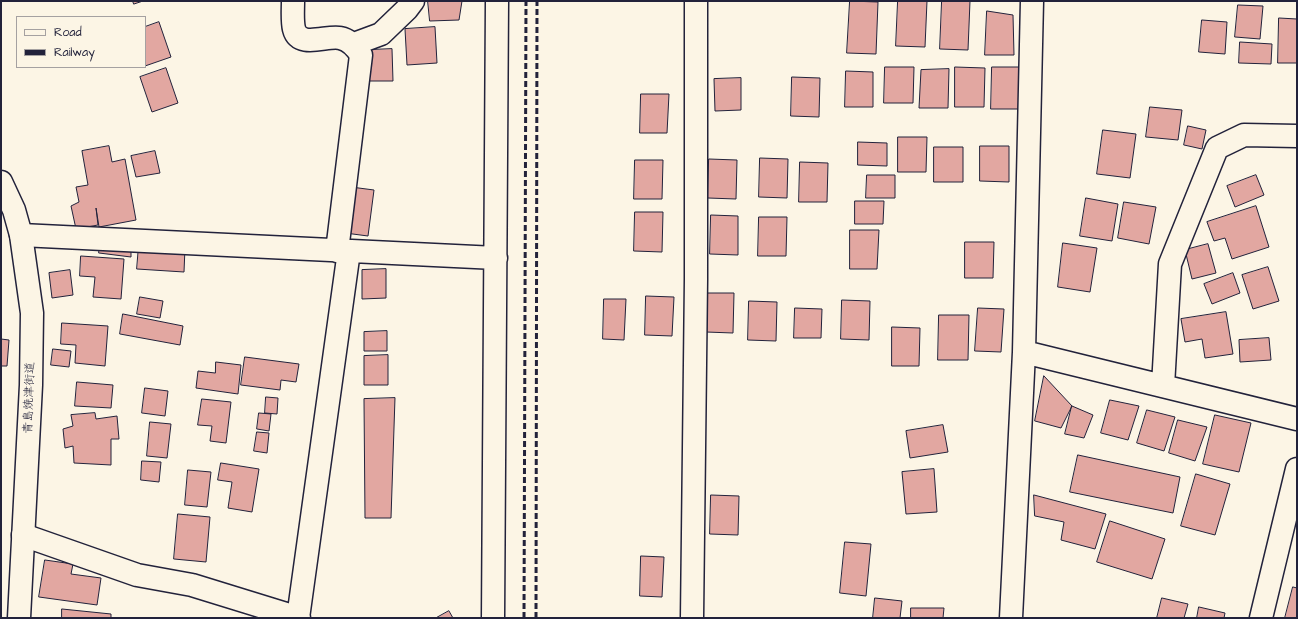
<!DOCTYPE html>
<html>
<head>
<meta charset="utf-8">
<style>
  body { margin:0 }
  #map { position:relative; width:1298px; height:619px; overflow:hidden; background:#fcf5e5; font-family:"Architects Daughter",sans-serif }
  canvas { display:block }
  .frame { position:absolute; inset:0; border:2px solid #22223b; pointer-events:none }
  .legend { position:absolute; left:16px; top:16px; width:130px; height:52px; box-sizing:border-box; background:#fcf5e5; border:1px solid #a5a1a1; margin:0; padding:5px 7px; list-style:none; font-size:12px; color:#22223b }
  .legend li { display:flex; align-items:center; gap:8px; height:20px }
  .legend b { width:20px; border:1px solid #a5a1a1 }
</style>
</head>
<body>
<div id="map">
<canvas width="1298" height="619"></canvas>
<div class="frame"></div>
<ul class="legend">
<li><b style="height:5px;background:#fcf5e5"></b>Road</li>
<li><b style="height:5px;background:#22223b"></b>Railway</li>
</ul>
</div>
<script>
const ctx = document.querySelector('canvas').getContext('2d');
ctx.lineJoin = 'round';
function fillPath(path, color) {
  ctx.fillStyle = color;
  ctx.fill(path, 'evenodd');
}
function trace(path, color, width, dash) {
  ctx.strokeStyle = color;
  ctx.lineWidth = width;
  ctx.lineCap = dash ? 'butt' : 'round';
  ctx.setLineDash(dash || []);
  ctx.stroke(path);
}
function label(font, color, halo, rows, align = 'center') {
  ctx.font = font + ' "Architects Daughter","Klee One",sans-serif';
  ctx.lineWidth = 3;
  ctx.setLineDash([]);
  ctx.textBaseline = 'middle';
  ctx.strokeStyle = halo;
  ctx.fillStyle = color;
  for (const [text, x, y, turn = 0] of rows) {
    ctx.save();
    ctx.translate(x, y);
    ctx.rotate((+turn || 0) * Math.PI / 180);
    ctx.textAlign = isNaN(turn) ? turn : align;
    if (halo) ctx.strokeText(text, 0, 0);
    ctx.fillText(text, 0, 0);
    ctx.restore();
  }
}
const building = new Path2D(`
  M 133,1 L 143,1 L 134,4 Z
  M 428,1 L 462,1 L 459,20 L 430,21 Z
  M 850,1 L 878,2 L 876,54 L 847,53 Z
  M 898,1 L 927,1 L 925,47 L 896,46 Z
  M 942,1 L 970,1 L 968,50 L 940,49 Z
  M 1238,5 L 1263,6 L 1260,39 L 1235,37 Z
  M 987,11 L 1013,15 L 1014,55 L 985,55 Z
  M 1279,18 L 1297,19 L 1297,63 L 1278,63 Z
  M 1202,20 L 1227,22 L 1225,54 L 1199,52 Z
  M 159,22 L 171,57 L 145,66 L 145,27 Z
  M 435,27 L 437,63 L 407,65 L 405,29 Z
  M 1240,42 L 1272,44 L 1271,64 L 1239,63 Z
  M 392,49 L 393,81 L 369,81 L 369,50 Z
  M 885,67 L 914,67 L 913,103 L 884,103 Z
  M 955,67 L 985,68 L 984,107 L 955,107 Z
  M 992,67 L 1019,67 L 1019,109 L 991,109 Z
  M 166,68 L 178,103 L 152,112 L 140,77 Z
  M 949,69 L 948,108 L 919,108 L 921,70 Z
  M 846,71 L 873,72 L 873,107 L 845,107 Z
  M 792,77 L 820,78 L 819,117 L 791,116 Z
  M 741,78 L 741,110 L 715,111 L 714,79 Z
  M 641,94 L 669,94 L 667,133 L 640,133 Z
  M 1150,107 L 1182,110 L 1178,140 L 1146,137 Z
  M 1188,126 L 1206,130 L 1202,149 L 1184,145 Z
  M 1103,130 L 1136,134 L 1130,178 L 1097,174 Z
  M 898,137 L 927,137 L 926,172 L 898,172 Z
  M 858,142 L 887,143 L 887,166 L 858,165 Z
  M 109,146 L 112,162 L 125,159 L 136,220 L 99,227 L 96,208 L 98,225 L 76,229 L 71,206 L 79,202 L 76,187 L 88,185 L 82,151 Z
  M 980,146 L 1009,146 L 1009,182 L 980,181 Z
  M 934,147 L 963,147 L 963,182 L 934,182 Z
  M 155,151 L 160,173 L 136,177 L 131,156 Z
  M 760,158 L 788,159 L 787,198 L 759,197 Z
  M 709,159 L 737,160 L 736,199 L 708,198 Z
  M 635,160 L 663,160 L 662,199 L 634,199 Z
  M 800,162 L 828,163 L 827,202 L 799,202 Z
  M 867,175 L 895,175 L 895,198 L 866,198 Z
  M 1256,175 L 1264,195 L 1235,207 L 1227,186 Z
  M 351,187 L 374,190 L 368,236 L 345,233 Z
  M 1086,198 L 1118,204 L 1112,241 L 1080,236 Z
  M 855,201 L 884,201 L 883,224 L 855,224 Z
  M 1124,202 L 1156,207 L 1149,244 L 1118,238 Z
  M 1256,206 L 1269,247 L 1232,259 L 1225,238 L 1214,241 L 1207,222 Z
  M 635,212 L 663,212 L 662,252 L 634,251 Z
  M 711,215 L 738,216 L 738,255 L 710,254 Z
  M 759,217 L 787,217 L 786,256 L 758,256 Z
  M 850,230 L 879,230 L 877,269 L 850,269 Z
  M 100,242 L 131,245 L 131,257 L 99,253 Z
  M 965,242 L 994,242 L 993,278 L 965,278 Z
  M 1063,243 L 1097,248 L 1090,292 L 1058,287 Z
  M 1208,244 L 1216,273 L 1192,279 L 1185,250 Z
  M 139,245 L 185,248 L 184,272 L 137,269 Z
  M 81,256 L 124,259 L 121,299 L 93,297 L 95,277 L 80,276 Z
  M 1268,267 L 1279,301 L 1253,309 L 1242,275 Z
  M 386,269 L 386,298 L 362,299 L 362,270 Z
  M 70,270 L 73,295 L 52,298 L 49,273 Z
  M 1233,273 L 1240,293 L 1212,304 L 1204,284 Z
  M 706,293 L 734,293 L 733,333 L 706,332 Z
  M 646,296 L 674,297 L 672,336 L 645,335 Z
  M 140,297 L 163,301 L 160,318 L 137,314 Z
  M 604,299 L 626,299 L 624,340 L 603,339 Z
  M 842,300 L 870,301 L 869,340 L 841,339 Z
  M 749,301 L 777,302 L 776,341 L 748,340 Z
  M 795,308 L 822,309 L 821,338 L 794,338 Z
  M 978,308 L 1004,309 L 1001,352 L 975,351 Z
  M 1226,312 L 1233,354 L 1205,358 L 1202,339 L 1185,342 L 1181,319 Z
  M 123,314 L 183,326 L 180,345 L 120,334 Z
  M 939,315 L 969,315 L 968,360 L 938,360 Z
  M 62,323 L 108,326 L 105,366 L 75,363 L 76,345 L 61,344 Z
  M 892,327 L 920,328 L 919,366 L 892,366 Z
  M 387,331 L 387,351 L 364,351 L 364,332 Z
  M 1269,338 L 1271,360 L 1240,362 L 1239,340 Z
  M 1,339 L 9,340 L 7,366 L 1,366 Z
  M 53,349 L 71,351 L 69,367 L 51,365 Z
  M 388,355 L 388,385 L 364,385 L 364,356 Z
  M 245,357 L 299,364 L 296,382 L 281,380 L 280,390 L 241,385 Z
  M 216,362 L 241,365 L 238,394 L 196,388 L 198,371 L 215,373 Z
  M 1044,376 L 1072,406 L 1061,428 L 1035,421 Z
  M 77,382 L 113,385 L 111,408 L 75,406 Z
  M 145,388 L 168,391 L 165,416 L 142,413 Z
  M 266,397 L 278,398 L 277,414 L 265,413 Z
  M 395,398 L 391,518 L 365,518 L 364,399 Z
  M 202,399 L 231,402 L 226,443 L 210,441 L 212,426 L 198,425 Z
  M 1110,400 L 1139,406 L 1128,440 L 1101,433 Z
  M 1072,406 L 1093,415 L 1084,438 L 1065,434 Z
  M 1147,410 L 1175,417 L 1164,451 L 1137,443 Z
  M 95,413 L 96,419 L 117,416 L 119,439 L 111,439 L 111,465 L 74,463 L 73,446 L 65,448 L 63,429 L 73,426 L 71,415 Z
  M 259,413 L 271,414 L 269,431 L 257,429 Z
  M 1215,415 L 1251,423 L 1239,472 L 1203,464 Z
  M 1178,420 L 1207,427 L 1195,461 L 1169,453 Z
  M 150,422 L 171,424 L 167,458 L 147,456 Z
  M 943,425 L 948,452 L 910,458 L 906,431 Z
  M 257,432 L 269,433 L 267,453 L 254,451 Z
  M 1078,455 L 1180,477 L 1173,513 L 1070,492 Z
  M 142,461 L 161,462 L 159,482 L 141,480 Z
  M 221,463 L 259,469 L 252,512 L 228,508 L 232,482 L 218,480 Z
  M 934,469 L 937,512 L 906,514 L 902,472 Z
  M 188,470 L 211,472 L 207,507 L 185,505 Z
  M 1196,474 L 1230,484 L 1215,535 L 1181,526 Z
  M 711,495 L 739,496 L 738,535 L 710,534 Z
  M 1034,495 L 1106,514 L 1095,549 L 1061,540 L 1064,522 L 1035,516 Z
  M 178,514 L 210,517 L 206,562 L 174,559 Z
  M 1110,521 L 1165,539 L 1152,579 L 1097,562 Z
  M 845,542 L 871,544 L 866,596 L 840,593 Z
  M 641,556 L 664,557 L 662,597 L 640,596 Z
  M 45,560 L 73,564 L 71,574 L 101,578 L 97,605 L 39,597 Z
  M 1293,587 L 1297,588 L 1297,618 L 1285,618 Z
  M 875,598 L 902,601 L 900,618 L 873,618 Z
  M 1162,598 L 1188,604 L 1184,618 L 1157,618 Z
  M 1199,607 L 1225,613 L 1224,618 L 1197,618 Z
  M 911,608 L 944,608 L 943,618 L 911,618 Z
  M 62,609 L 111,614 L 111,618 L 62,618 Z
  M 449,611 L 453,618 L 436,618 Z`);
fillPath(building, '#e2a7a1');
trace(building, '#22223b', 1);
const minor = new Path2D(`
  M 293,1 C 293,10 292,21 294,29 C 299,49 327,35 340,38 C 350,40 356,47 361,55 L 337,251
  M 354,44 L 381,34 L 407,9 L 413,1
  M 21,235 L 496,258
  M 1024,352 L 1297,419
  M 1163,386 L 1170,264 L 1217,148 L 1244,135 L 1297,136
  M 23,535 L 137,575 L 192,585 L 299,618
  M 298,618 L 349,251
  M 493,618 L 497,1
  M 692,618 L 696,279 L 696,1
  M 1011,618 L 1024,352 L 1032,1
  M 1261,618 L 1297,469`);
const major = new Path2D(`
  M 1,182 L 14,210 L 21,235 L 32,313 L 31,385 L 19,618`);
trace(minor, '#22223b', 25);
trace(major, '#22223b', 25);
trace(minor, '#fcf5e5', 22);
trace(major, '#fcf5e5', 22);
trace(new Path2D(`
  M 524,618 L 526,1
  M 536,618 L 537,1`), '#22223b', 3, [6, 3]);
label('12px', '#22223b', '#fcf5e5', [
  ["青島焼津街道",30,398,-88]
]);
</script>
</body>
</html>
